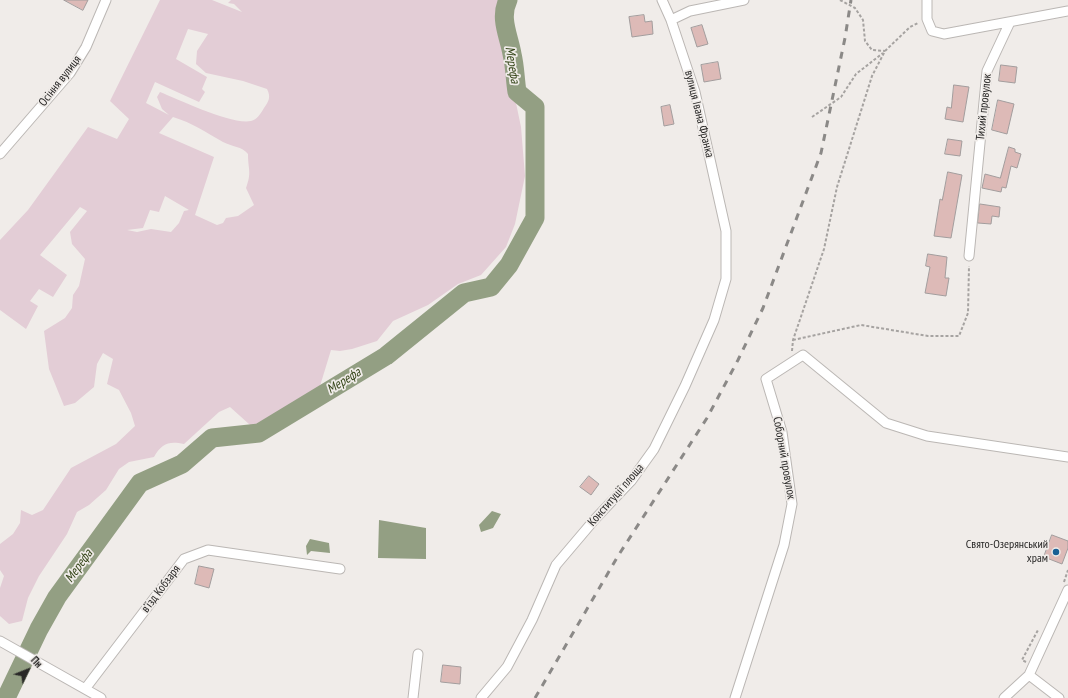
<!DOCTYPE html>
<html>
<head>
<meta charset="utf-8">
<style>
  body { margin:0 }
  #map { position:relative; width:1068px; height:698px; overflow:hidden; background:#f0ece9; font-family:"PT Sans Narrow",sans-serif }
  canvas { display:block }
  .north { position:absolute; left:8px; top:650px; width:40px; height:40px; -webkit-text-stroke:3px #f0ece9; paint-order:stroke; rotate:47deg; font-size:11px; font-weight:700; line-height:16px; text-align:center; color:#282726 }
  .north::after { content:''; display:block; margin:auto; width:14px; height:18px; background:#282726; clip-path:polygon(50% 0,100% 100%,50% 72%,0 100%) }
</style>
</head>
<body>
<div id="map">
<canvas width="1068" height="698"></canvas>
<div class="north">Пн</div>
</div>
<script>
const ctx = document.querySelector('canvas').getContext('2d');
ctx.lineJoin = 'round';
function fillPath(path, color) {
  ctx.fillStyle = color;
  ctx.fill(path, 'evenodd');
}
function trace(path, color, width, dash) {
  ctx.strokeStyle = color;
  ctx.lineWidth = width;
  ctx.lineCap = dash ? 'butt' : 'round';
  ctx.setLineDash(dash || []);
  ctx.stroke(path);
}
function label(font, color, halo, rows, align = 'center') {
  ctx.font = font + ' "PT Sans Narrow",sans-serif';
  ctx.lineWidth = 3.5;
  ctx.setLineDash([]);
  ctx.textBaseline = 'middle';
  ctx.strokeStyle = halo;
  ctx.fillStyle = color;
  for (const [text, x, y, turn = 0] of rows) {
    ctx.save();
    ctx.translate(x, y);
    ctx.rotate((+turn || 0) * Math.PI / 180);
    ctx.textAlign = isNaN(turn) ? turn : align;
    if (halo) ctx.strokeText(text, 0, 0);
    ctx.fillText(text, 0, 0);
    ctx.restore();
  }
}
fillPath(new Path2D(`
  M 160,0 L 212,0 L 242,12 L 234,4 L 228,3 L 231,0 L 500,0 L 504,9 L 498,33 L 502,44 L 508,80 L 516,103 L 521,127 L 525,176 L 515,224 L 506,247 L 481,275 L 458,284 L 428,305 L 393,321 L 377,341 L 352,349 L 340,351 L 331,350 L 320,386 L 291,410 L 269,422 L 259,433 L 230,407 L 219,412 L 184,444 C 169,441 162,443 154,457 L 129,462 L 119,469 L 106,490 L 89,505 L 77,512 L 67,534 L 39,576 L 28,598 L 22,621 L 9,624 L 0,616 L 0,588 L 4,576 L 0,570 L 0,544 L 13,534 L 20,523 L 21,510 L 32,515 L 43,510 L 71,468 L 116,444 L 135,426 L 131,413 L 119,390 L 107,384 L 113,359 L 103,353 L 97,364 L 94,387 L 75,403 L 64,406 L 49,369 L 44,331 L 65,318 L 72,308 L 73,295 L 79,286 L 85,259 L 72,244 L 70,232 L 87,211 L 80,207 L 40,255 L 67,275 L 53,297 L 39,289 L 30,301 L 38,306 L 26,329 L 0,310 L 0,240 L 28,210 L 88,127 L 117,139 L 129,119 L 110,101 ZM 188,29 L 208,34 L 197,51 L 196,64 L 206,73 L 243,81 L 267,89 C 271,97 269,101 264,108 C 261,113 257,120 251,121 C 231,125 180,100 160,92 L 157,97 L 162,109 L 169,115 L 146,103 L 155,82 L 199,102 L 205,92 L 202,89 L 207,77 L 176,59 ZM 173,117 C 193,123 205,132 223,142 C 232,147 242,146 248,154 C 248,170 252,172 246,188 L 254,205 L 238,216 L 226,218 L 223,223 L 217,225 L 195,215 L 214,157 L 159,133 ZM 165,196 L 189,210 L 184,211 L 179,223 L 171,232 L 151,229 L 137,232 L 127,230 L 143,228 L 150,210 L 159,212 Z`), '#e3cdd6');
fillPath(new Path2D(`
  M 492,511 L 501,514 L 493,528 L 481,532 L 479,525 Z
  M 379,520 L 426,528 L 426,559 L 378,558 Z
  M 310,539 L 329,543 L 330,553 L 311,551 L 307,555 L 306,546 Z`), '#939f83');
trace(new Path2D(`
  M 6,698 L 39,629 L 57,597 L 140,483 L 182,464 L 212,438 L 259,433 L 386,356 L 464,293 L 491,287 L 509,265 L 535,218 L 535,107 L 517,92 C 515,79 515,66 512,54 C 509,36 499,18 508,0`), '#939f83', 19);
const building = new Path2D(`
  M 64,0 L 88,0 L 83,10 Z
  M 644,15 L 645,22 L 652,21 L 653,34 L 632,37 L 629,17 Z
  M 702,25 L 708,44 L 697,47 L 691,28 Z
  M 718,62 L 721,79 L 704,82 L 701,65 Z
  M 1001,65 L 1017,67 L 1015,83 L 999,81 Z
  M 954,85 L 969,87 L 963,122 L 945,119 L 947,107 L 951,108 Z
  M 998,100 L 1014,104 L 1007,134 L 992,130 Z
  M 670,105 L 674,124 L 664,126 L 661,107 Z
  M 948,139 L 962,141 L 960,156 L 945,154 Z
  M 1009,147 L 1015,149 L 1015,152 L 1021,154 L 1017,168 L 1011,166 L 1006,188 L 1002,187 L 1001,192 L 982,188 L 985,174 L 1000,178 Z
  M 948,172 L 962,175 L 951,238 L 934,236 L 940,199 L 942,200 Z
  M 980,204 L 1000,207 L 999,217 L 992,216 L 991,224 L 978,223 Z
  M 928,254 L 947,257 L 945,278 L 949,278 L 946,296 L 925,293 L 930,267 L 926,266 Z
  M 589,476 L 599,484 L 591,495 L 580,487 Z
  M 1052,535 L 1068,541 L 1068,548 L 1062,564 L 1044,557 Z
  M 199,566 L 214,569 L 209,588 L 195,584 Z
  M 443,665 L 461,667 L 460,684 L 441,682 Z`);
fillPath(building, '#ddbab7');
trace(building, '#a29d9d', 1);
const street = new Path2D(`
  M 927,0 L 927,19 L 932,31 L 944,34 L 1068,11
  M 671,20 L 690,11 L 744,0
  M 0,154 L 70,73 L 86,47 L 106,0
  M 969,256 L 987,71 L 1010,22
  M 0,641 L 101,698
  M 1029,675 L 1059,698
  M 85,689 L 184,559 L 208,550 L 340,569
  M 413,698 L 418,654
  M 481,698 L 507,667 L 532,620 L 556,565 L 595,519 L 631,481 L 654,449 L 685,386 L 714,320 L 726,279 L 726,231 L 695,92 L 671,20 L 662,0
  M 735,698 L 784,545 L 792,504 L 782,432 L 766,379 L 803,355 L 886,423 L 927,436 L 1068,457
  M 1004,698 L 1029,675 L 1068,590`);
trace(street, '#bbb7b4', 11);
trace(new Path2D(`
  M 840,0 L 855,8 L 863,20 L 865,41 L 872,50 L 885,51
  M 812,117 L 841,97 L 856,74 L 883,53
  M 793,340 L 861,325 L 928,336 L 959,336 L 968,313 L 969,266
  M 792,351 L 793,340 L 824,249 L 837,187 L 872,76 L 885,51 L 910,27 L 918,23
  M 1064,582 L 1068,570
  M 1026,662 L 1022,660 L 1038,630`), '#a6a3a1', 2, [3, 2]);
trace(street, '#fff', 9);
trace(new Path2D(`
  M 535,698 L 618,556 L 707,418 L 738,360 L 763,308 L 821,153 L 845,38 L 851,0`), '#8b8987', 3, [7, 7]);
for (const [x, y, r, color] of [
  [1056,552,4,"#1a5f94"]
]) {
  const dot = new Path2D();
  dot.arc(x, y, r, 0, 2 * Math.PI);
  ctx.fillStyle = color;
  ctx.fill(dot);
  trace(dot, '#f0ece9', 1.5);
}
label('12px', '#282726', '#f0ece9', [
  ["Осіння вулиця",60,81,-52],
  ["Тихий провулок",984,107,-84],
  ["вулиця Івана Франка",699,114,76],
  ["Соборний провулок",784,458,80],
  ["Конституції площа",616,495,-49],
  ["в’їзд Кобзаря",161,589,-53]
]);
label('12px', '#282726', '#f0ece9', [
  ["Свято-Озерянський",1048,545],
  ["храм",1048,559]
], 'right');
label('italic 13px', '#324316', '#f0ece9', [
  ["Мерефа",512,65,81],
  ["Мерефа",344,381,-32],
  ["Мерефа",79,566,-54]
]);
</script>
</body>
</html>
